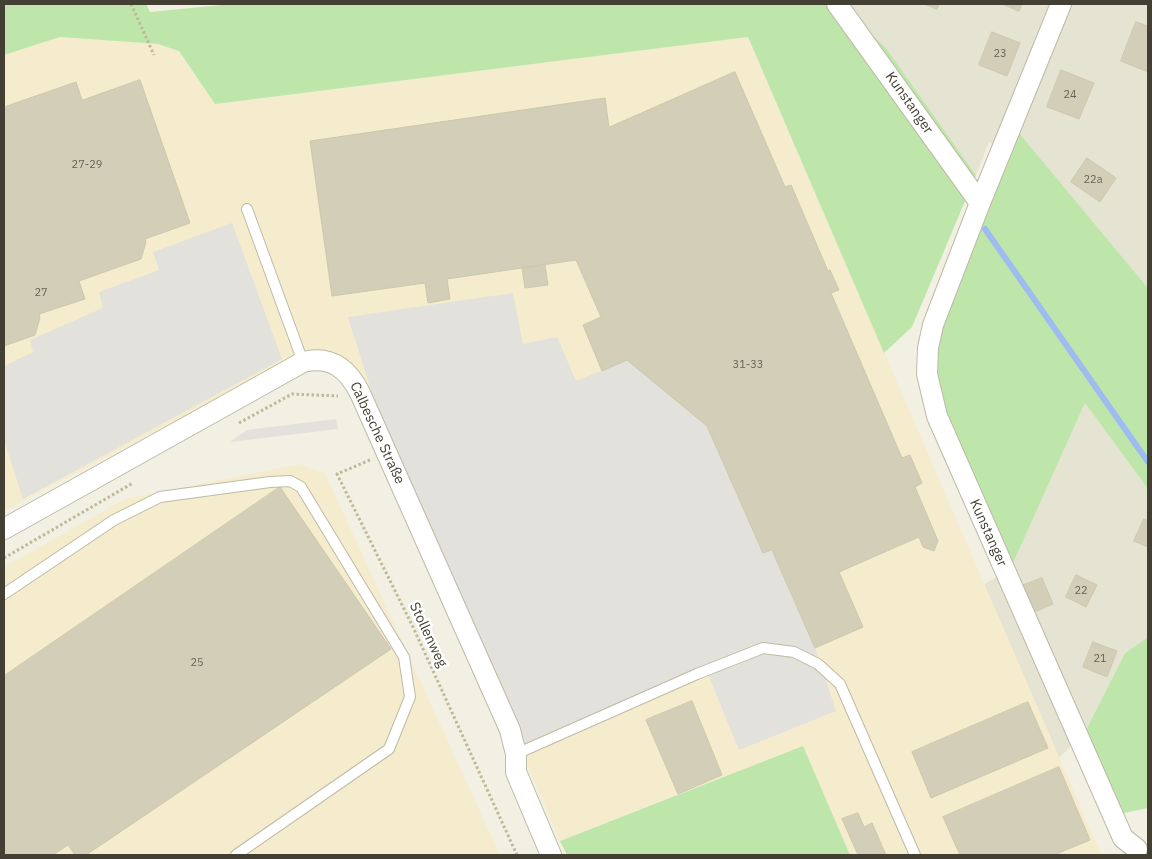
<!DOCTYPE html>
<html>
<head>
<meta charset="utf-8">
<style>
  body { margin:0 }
  #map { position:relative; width:1152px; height:859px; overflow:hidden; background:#f1f0e3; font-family:"IBM Plex Sans",sans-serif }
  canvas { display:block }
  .frame { position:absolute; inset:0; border:5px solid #434033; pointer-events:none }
</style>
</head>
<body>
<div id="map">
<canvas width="1152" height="859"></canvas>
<div class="frame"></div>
</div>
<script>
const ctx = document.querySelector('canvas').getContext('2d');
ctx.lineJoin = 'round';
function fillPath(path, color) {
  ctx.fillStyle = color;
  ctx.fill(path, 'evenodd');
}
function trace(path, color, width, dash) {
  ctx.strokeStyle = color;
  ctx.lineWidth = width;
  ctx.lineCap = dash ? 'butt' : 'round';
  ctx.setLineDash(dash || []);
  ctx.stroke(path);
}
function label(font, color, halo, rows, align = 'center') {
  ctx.font = font + ' "IBM Plex Sans",sans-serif';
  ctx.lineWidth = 5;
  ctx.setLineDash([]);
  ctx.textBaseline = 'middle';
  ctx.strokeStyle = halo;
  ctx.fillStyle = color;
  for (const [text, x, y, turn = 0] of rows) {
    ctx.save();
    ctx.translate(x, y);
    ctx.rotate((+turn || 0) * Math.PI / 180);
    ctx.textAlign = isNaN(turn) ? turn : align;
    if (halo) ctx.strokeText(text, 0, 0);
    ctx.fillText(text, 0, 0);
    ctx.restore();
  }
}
fillPath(new Path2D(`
  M 841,4 L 1148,4 L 1148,288 L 1018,133 L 1007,155 L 989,142 L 976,175 L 886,48 Z
  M 1085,403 L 1148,489 L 1148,637 L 1125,653 L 1085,732 L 1059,758 L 984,584 L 1010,570 Z`), '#e5e3d1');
fillPath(new Path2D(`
  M 60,37 L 158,44 L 179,51 L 215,104 L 748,37 L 1101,854 L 850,855 L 803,747 L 560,841 L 450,586 L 351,367 L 310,350 L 4,511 L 4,55 Z
  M 299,464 L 325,473 L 500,855 L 4,855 L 4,567 L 125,499 Z`), '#f4eccd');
fillPath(new Path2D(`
  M 4,4 L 146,4 L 150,12 L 232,4 L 841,4 L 886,48 L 976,175 L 912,327 L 884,353 L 748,37 L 215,104 L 179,51 L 158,44 L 60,37 L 4,55 Z
  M 1018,132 L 1148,288 L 1148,489 L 1085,403 L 1010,570 L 949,427 L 937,376 L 937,343 Z
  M 1148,637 L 1148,808 L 1124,813 L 1085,732 L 1125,653 Z
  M 803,746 L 850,855 L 567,855 L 560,841 Z`), '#bee6ab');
fillPath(new Path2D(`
  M 232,223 L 282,359 L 23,499 L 4,440 L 4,366 L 33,352 L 30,340 L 103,308 L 99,292 L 159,270 L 153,252 Z
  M 513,293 L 523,344 L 557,337 L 576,381 L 627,360 L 707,426 L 772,550 L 815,648 L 836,711 L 739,750 L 707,672 L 522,750 L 386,438 L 348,317 Z
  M 336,419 L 338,429 L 230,442 L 247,430 Z`), '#e2e1db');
trace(new Path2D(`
  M 985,229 L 1148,462`), '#9ebcef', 6);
const building = new Path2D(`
  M 925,4 L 939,4 L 937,9 Z
  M 1003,4 L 1022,4 L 1019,11 Z
  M 1136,22 L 1148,26 L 1148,72 L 1121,61 Z
  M 992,32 L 1020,43 L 1007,76 L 979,65 Z
  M 1061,70 L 1094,83 L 1079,119 L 1047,107 Z
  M 735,72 L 785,187 L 791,185 L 828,271 L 830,270 L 839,290 L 831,293 L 902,458 L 910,455 L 922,483 L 915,487 L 938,541 L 934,551 L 923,547 L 919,537 L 839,572 L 863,627 L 815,648 L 772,550 L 763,553 L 707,426 L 627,360 L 602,371 L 583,325 L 601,317 L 576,260 L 447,279 L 450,299 L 428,303 L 425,283 L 332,296 L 310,141 L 605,98 L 609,127 Z
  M 140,80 L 190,223 L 145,239 L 146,242 L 141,259 L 79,281 L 85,299 L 39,314 L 40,318 L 35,335 L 4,346 L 4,107 L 76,82 L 82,100 Z
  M 1087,158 L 1116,178 L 1100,202 L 1071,182 Z
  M 545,265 L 548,285 L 525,288 L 522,268 Z
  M 280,487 L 391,649 L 86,855 L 75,855 L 68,845 L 53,855 L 4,855 L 4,676 Z
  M 1144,519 L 1148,521 L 1148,547 L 1134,541 Z
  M 1076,575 L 1097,585 L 1086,607 L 1066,597 Z
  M 1042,578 L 1053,604 L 1032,613 L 1021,586 Z
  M 1093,642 L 1117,651 L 1107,677 L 1083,667 Z
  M 692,701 L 722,775 L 678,794 L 646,720 Z
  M 1028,702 L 1048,748 L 931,798 L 912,752 Z
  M 1059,767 L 1090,840 L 1054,855 L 960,855 L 943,817 Z
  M 858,813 L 864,827 L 872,823 L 886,855 L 858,855 L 842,819 Z`);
fillPath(building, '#d3ceb8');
trace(building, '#cec8ab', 1);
const service = new Path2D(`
  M 247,209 L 303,362
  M 4,594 L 114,520 L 160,497 L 270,482 L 290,481 L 301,487 L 404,657 L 410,697 L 389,749 L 236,855
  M 516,754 L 697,674 L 763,648 L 794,652 L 818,664 L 840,684 L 915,855`);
const minor = new Path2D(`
  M 837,4 L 980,203
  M 1061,4 L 980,203 L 933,325 L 928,348 L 927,374 L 937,416 L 1123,838 L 1137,849
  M 4,529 L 303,362 C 331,355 348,369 360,393 L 510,730 L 516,754 L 516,772 L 551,855`);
trace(service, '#bdbaa5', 12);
trace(minor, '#bdbaa5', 22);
trace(new Path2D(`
  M 131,4 L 154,55
  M 239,423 L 292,394 L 338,396
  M 370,460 L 337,474 L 413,627 L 517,855
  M 4,558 L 133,483`), '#beb997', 3, [2.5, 2.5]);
trace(service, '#fff', 10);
trace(minor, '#fff', 20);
label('11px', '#676454', null, [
  ["23",1000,54],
  ["24",1070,95],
  ["27-29",87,165],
  ["22a",1093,180],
  ["27",41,293],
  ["31-33",748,365],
  ["22",1081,591],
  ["21",1100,659],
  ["25",197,663]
]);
label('14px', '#434033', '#fff', [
  ["Kunstanger",909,103,55],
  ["Calbesche Straße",377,433,65],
  ["Kunstanger",988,533,66],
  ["Stollenweg",428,635,65]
]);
</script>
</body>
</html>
